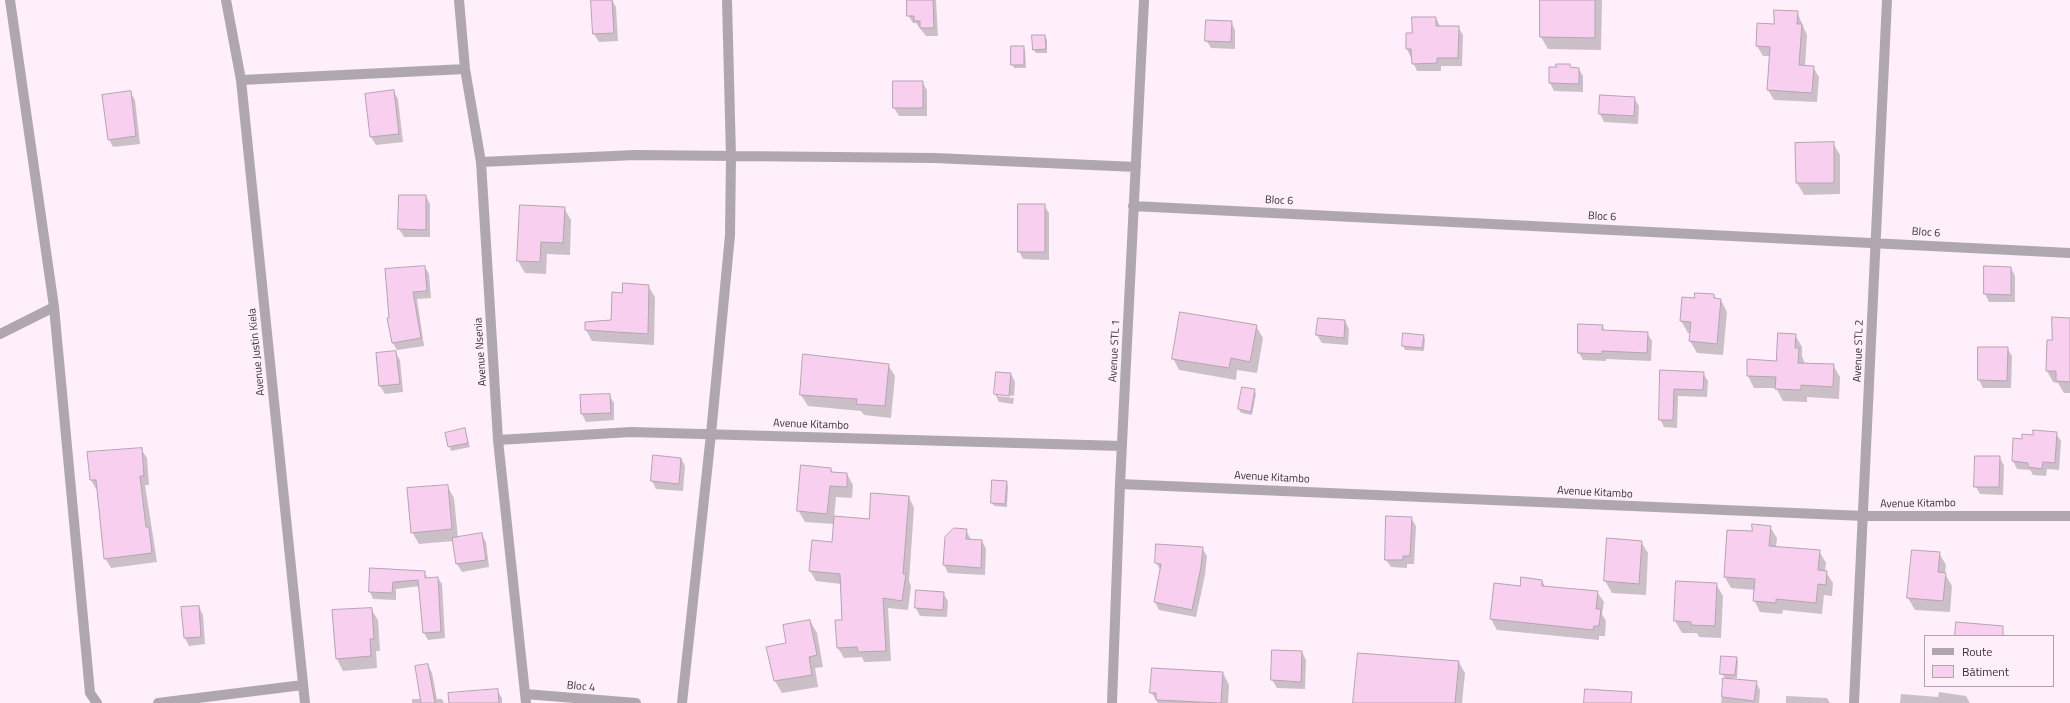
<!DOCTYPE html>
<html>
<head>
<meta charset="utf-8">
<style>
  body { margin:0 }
  #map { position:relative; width:2070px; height:703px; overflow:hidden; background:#feeffb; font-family:"Titillium Web",sans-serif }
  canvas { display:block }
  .legend { position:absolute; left:1924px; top:635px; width:130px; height:52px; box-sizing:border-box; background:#feeffb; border:1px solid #afa3ad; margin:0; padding:5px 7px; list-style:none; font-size:12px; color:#393237 }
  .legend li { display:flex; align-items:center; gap:8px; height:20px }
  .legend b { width:20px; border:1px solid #afa3ad }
</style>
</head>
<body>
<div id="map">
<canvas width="2070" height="703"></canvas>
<ul class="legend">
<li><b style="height:5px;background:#afa7ad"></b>Route</li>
<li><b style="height:11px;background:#f9cff0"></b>Bâtiment</li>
</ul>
</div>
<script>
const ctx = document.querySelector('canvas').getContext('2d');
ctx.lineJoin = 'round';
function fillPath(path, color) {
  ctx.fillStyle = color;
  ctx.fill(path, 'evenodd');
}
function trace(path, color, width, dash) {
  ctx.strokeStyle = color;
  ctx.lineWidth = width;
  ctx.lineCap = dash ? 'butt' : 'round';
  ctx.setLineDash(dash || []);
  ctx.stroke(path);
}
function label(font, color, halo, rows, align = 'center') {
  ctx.font = font + ' "Titillium Web",sans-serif';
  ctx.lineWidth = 4;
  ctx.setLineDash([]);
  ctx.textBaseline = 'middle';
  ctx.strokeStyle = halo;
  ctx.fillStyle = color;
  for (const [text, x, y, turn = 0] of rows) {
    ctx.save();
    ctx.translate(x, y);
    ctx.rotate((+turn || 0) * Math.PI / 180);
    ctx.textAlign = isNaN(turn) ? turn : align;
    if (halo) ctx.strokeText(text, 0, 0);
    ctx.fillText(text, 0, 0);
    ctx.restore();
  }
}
fillPath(new Path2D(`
  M 597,0 L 612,0 L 616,7 L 618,41 L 599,42 L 594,34 Z
  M 908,0 L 936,0 L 938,36 L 926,36 L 916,23 L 913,23 L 908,15 Z
  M 1541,0 L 1602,0 L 1601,50 L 1548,49 L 1541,37 Z
  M 1797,12 L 1807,35 L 1805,67 L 1813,67 L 1819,77 L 1817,102 L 1774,100 L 1768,90 L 1770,56 L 1763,56 L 1757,46 L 1774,25 Z
  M 1436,18 L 1440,26 L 1458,27 L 1463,35 L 1462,66 L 1441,66 L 1441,71 L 1417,71 L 1407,49 L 1407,34 L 1413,34 Z
  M 1231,22 L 1235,30 L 1235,49 L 1211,48 L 1206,40 Z
  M 1045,36 L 1047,40 L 1047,53 L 1036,53 L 1034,50 Z
  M 1023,47 L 1025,50 L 1026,68 L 1014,68 L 1012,64 Z
  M 1569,65 L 1571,68 L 1579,69 L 1583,76 L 1583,92 L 1554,91 L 1550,83 L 1550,68 Z
  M 922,82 L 927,90 L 927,116 L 899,116 L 894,108 Z
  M 130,92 L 135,100 L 140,144 L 113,147 L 109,139 Z
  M 394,92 L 398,99 L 403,142 L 376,145 L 371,137 L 366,94 Z
  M 1601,96 L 1634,98 L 1639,106 L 1638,124 L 1604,122 L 1600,114 Z
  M 1833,143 L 1840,155 L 1840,194 L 1804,195 L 1797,183 Z
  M 426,196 L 430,204 L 430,237 L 404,237 L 399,229 Z
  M 1044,205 L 1049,213 L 1049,260 L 1023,259 L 1019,251 Z
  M 564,208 L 571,220 L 570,255 L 547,254 L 546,274 L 525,273 L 518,261 Z
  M 425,267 L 429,274 L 431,298 L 417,299 L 424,346 L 397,350 L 392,342 L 390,319 Z
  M 1985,267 L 2011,268 L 2015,276 L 2015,302 L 1989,302 L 1985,294 Z
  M 648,286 L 655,297 L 654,345 L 592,341 L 586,330 L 612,321 L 623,295 Z
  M 1714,295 L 1716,299 L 1721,300 L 1727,312 L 1723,355 L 1697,353 L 1690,341 L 1691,333 L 1688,333 L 1681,321 L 1695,299 Z
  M 1319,319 L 1345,321 L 1349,329 L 1348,345 L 1322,343 L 1317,335 Z
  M 2070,319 L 2070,393 L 2064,393 L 2058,383 L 2053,382 L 2047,371 L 2053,341 Z
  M 1256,326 L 1263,338 L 1257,373 L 1237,370 L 1236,380 L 1179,370 L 1173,358 Z
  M 1602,326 L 1605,331 L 1647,333 L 1652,341 L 1651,361 L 1606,359 L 1606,361 L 1583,360 L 1579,353 Z
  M 1423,335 L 1425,339 L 1424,351 L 1405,350 L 1403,346 Z
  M 1795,335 L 1802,347 L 1802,356 L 1805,364 L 1833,365 L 1840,377 L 1839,399 L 1807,397 L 1807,402 L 1783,401 L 1776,388 L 1754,388 L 1748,376 L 1777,362 Z
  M 2007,348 L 2012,356 L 2011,388 L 1983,388 L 1979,380 Z
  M 395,352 L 400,360 L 403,392 L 385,394 L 380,386 Z
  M 888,365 L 895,376 L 891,418 L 864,415 L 861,411 L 808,406 L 801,395 Z
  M 1661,371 L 1703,373 L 1708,381 L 1707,397 L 1678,396 L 1677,428 L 1664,427 L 1660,419 Z
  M 997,373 L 1011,374 L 1015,382 L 1014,396 L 998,394 L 998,396 L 1014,398 L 1013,404 L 999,402 L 995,394 Z
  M 1243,388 L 1254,390 L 1256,394 L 1252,415 L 1241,413 L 1239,409 Z
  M 609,395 L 614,403 L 614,420 L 586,422 L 582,414 Z
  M 465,430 L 470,447 L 451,451 L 446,434 Z
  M 2056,433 L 2061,441 L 2059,470 L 2047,469 L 2046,476 L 2033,475 L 2030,470 L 2017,469 L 2013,461 L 2014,439 L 2023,440 Z
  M 141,449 L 147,458 L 149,485 L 145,485 L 157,562 L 111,568 L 105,558 L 98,489 L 96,489 L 91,480 Z
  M 1999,457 L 2004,465 L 2003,495 L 1980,494 L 1976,487 Z
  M 681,458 L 685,466 L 683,491 L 656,489 L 652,481 Z
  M 831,469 L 833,473 L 847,474 L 853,485 L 852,498 L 836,497 L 834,517 L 870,520 L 909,497 L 914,508 L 909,581 L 911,586 L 908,610 L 888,608 L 891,661 L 864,662 L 862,657 L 844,658 L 838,648 L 843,621 L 841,584 L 816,581 L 810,571 L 833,543 L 834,524 L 805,522 L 798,510 Z
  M 1006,482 L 1008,486 L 1007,507 L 994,506 L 992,503 Z
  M 447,486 L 454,498 L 458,538 L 481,534 L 486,542 L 489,567 L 462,572 L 457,564 L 454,541 L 419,544 L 412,532 Z
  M 1411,518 L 1416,526 L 1414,564 L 1407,564 L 1407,568 L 1391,567 L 1386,560 Z
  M 1770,527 L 1777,538 L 1776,548 L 1819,551 L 1826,563 L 1825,571 L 1833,583 L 1832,596 L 1824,595 L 1822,614 L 1783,610 L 1782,614 L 1760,612 L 1754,600 L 1755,590 L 1731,588 L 1725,577 L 1753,532 Z
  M 966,530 L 971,540 L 982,541 L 986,549 L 985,575 L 948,573 L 944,565 Z
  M 1608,539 L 1641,542 L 1648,553 L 1646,595 L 1612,593 L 1605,581 Z
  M 1202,548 L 1207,556 L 1205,575 L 1196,617 L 1159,610 L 1155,602 L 1161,571 L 1156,563 Z
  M 1939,553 L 1946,565 L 1945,574 L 1952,586 L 1950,612 L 1915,610 L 1908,598 Z
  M 371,569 L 424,572 L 428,579 L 438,578 L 442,584 L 445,638 L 428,640 L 424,633 L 420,586 L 396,589 L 396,600 L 373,599 L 370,592 Z
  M 1542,581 L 1546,588 L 1597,592 L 1604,602 L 1602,614 L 1606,621 L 1605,636 L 1599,636 L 1599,640 L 1497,630 L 1491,619 L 1495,584 L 1521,587 Z
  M 1716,584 L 1723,596 L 1721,638 L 1699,637 L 1697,633 L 1682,633 L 1675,621 Z
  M 917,591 L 943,593 L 948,601 L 947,617 L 920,616 L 916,608 Z
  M 199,607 L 203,615 L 205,644 L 189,646 L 185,638 Z
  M 371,609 L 378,620 L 380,651 L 376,651 L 377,668 L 343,671 L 337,659 Z
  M 810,621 L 817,633 L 823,667 L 815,668 L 818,687 L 782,693 L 775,681 L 787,644 Z
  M 1273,651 L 1302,652 L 1306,660 L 1305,689 L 1277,688 L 1272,680 Z
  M 1412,657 L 1458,661 L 1465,673 L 1462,703 L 1354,703 L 1411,659 Z
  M 1736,658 L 1738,661 L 1737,678 L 1732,678 L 1732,680 L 1756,682 L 1760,690 L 1759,703 L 1721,703 L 1725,677 L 1721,674 Z
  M 428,665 L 432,673 L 437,699 L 442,699 L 444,703 L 412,703 L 412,699 L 422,699 Z
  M 1223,673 L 1229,685 L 1228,703 L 1158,703 L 1151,692 Z
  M 497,690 L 502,698 L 502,703 L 468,703 Z
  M 1939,692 L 1966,696 L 1970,703 L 1900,703 L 1901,694 L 1938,697 Z
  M 1786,696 L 1827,698 L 1830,703 L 1786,703 Z`), '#0003');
const building = new Path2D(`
  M 591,0 L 612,0 L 614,33 L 593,34 Z
  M 907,0 L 933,0 L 934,28 L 920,28 L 920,21 L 914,21 L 914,16 L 907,16 Z
  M 1540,0 L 1595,0 L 1595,38 L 1540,37 Z
  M 1774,10 L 1798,11 L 1797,24 L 1802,24 L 1799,65 L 1814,66 L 1812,93 L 1767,90 L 1770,47 L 1756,46 L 1757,23 L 1774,24 Z
  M 1412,17 L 1436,17 L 1436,26 L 1459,26 L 1458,58 L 1437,58 L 1437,63 L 1412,64 L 1411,49 L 1406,49 L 1406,33 L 1412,33 Z
  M 1206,20 L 1232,21 L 1231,42 L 1205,41 Z
  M 1032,35 L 1045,35 L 1046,49 L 1033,50 Z
  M 1011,46 L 1024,46 L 1024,65 L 1011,65 Z
  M 1556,64 L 1570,64 L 1570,67 L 1579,68 L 1579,84 L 1549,83 L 1549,67 L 1556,67 Z
  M 893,81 L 923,81 L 923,108 L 893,108 Z
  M 394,90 L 399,134 L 370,137 L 365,94 Z
  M 131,91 L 136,136 L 108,140 L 102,95 Z
  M 1600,95 L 1635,97 L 1634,116 L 1599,114 Z
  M 1834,142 L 1834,183 L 1796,183 L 1795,143 Z
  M 399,195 L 426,195 L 426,230 L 398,229 Z
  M 1018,204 L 1045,204 L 1045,252 L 1018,252 Z
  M 520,205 L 565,207 L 563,243 L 541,242 L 540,262 L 517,261 Z
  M 425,266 L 427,291 L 413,292 L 421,338 L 392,343 L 387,318 L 389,318 L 385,269 Z
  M 1984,266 L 2011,267 L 2011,295 L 1984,294 Z
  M 623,283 L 649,285 L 648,334 L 585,330 L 585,322 L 611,320 L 612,292 L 622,293 Z
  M 1695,293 L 1714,294 L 1714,298 L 1721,299 L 1717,344 L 1689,341 L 1691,322 L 1680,321 L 1682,297 L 1694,298 Z
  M 1180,312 L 1257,325 L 1250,362 L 1231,358 L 1229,368 L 1172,359 Z
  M 2052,317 L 2070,318 L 2070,382 L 2056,381 L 2056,371 L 2046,371 L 2047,340 L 2052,340 Z
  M 1318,318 L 1345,320 L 1344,338 L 1316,335 Z
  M 1578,324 L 1603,325 L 1602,330 L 1648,332 L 1647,353 L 1602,351 L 1602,354 L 1578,353 Z
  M 1403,333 L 1424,335 L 1422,348 L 1402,346 Z
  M 1778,333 L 1796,334 L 1795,348 L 1799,348 L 1798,363 L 1834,364 L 1833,387 L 1801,385 L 1801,390 L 1775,389 L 1776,377 L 1747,376 L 1747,359 L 1776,361 Z
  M 1978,347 L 2008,347 L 2007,381 L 1978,380 Z
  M 396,351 L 400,384 L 379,386 L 376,353 Z
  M 803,354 L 889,364 L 885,406 L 856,404 L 857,399 L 800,395 Z
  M 1660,370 L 1704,372 L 1703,390 L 1674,389 L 1673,420 L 1659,420 Z
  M 996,372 L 1011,373 L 1009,396 L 994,394 Z
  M 1242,387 L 1255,389 L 1251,412 L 1238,409 Z
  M 610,394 L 611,413 L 581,414 L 580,395 Z
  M 465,428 L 468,443 L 448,447 L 445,433 Z
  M 2033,430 L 2057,432 L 2055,463 L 2043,462 L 2042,469 L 2028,467 L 2028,463 L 2012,461 L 2013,438 L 2022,439 L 2022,434 L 2033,435 Z
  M 142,448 L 144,476 L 140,476 L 146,527 L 149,527 L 152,553 L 104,559 L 96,480 L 90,480 L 87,452 Z
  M 653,455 L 681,458 L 679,484 L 651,481 Z
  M 1975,456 L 2000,456 L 1999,487 L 1974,487 Z
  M 801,465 L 831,468 L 831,472 L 847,473 L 847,487 L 830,486 L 827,514 L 797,511 Z
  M 992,480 L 1007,481 L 1005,504 L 991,503 Z
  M 448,485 L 452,529 L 411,533 L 407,488 Z
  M 871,493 L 909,496 L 903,574 L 906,574 L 902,601 L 883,598 L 886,651 L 858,652 L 857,647 L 837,648 L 835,620 L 842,620 L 840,574 L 809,571 L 812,540 L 832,542 L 834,516 L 869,519 Z
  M 1386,516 L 1412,517 L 1410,556 L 1403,556 L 1403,560 L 1385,560 Z
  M 1752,524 L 1771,526 L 1769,546 L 1820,550 L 1818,570 L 1827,571 L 1826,585 L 1818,584 L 1816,603 L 1776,599 L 1776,603 L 1753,601 L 1755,579 L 1724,577 L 1727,530 L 1752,531 Z
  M 954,528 L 967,529 L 966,539 L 982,540 L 981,568 L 943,565 L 945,537 Z
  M 482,533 L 486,560 L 456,564 L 452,538 Z
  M 1607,538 L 1642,541 L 1639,584 L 1604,581 Z
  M 1156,544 L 1203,547 L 1201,567 L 1192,610 L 1154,602 L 1161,564 L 1155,563 Z
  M 1912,550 L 1940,552 L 1938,572 L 1946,573 L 1943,601 L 1907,598 Z
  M 370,568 L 425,571 L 425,578 L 438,577 L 441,632 L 423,633 L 418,580 L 393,582 L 392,593 L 369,592 Z
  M 1521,577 L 1542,580 L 1542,586 L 1598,591 L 1596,609 L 1601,609 L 1599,626 L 1594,626 L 1593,630 L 1490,619 L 1494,583 L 1520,586 Z
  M 1676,581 L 1717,583 L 1715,626 L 1691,625 L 1691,622 L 1674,621 Z
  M 916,590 L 944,592 L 943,610 L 915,608 Z
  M 199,606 L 201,637 L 184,638 L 181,607 Z
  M 372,608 L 374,639 L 370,639 L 371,656 L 336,659 L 332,610 Z
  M 810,620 L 817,655 L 809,657 L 812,675 L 774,681 L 766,647 L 786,643 L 783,625 Z
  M 1956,622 L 2003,626 L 2003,636 L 1955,636 Z
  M 1272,650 L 1302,651 L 1301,682 L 1271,680 Z
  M 1358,653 L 1459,661 L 1455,703 L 1353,703 Z
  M 1721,656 L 1737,657 L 1735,675 L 1720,674 Z
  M 428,664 L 435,703 L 421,703 L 415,666 Z
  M 1152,668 L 1223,672 L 1221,703 L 1156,700 L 1156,693 L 1150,693 Z
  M 1723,678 L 1757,681 L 1754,701 L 1722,697 Z
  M 498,689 L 499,703 L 449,703 L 448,693 Z
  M 1585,689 L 1632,692 L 1631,703 L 1584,703 Z`);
fillPath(building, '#f9cff0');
trace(building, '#b5a3b1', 1);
trace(new Path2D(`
  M 10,0 L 54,307 L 90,693 L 97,703
  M 226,0 L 241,80 L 305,703
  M 459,0 L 465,69 L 481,162 L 498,440 L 526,703
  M 241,80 L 465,69
  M 481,162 L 635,155 L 935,158 L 1136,167
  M 1133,206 L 2070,253
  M 0,334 L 54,307
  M 498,440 L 631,432 L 1122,446
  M 1120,484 L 1864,516 L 2070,516
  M 525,694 L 636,703
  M 158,703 L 303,685
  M 682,703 L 711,434 L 730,235 L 731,156 L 727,0
  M 1112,703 L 1120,484 L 1144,0
  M 1854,703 L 1887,0`), '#afa7ad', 10);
label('11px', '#393237', '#feeffb', [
  ["Bloc 6",1279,201,3],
  ["Bloc 6",1602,217,3],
  ["Bloc 6",1926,233,4],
  ["Avenue STL 1",1115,351,-87],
  ["Avenue STL 2",1859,351,-88],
  ["Avenue Justin Kiela",257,352,-96],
  ["Avenue Nsenia",481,352,-94],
  ["Avenue Kitambo",811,425,2],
  ["Avenue Kitambo",1272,478,3],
  ["Avenue Kitambo",1595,493,3],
  ["Avenue Kitambo",1918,504,-1],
  ["Bloc 4",581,687,5]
]);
</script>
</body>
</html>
